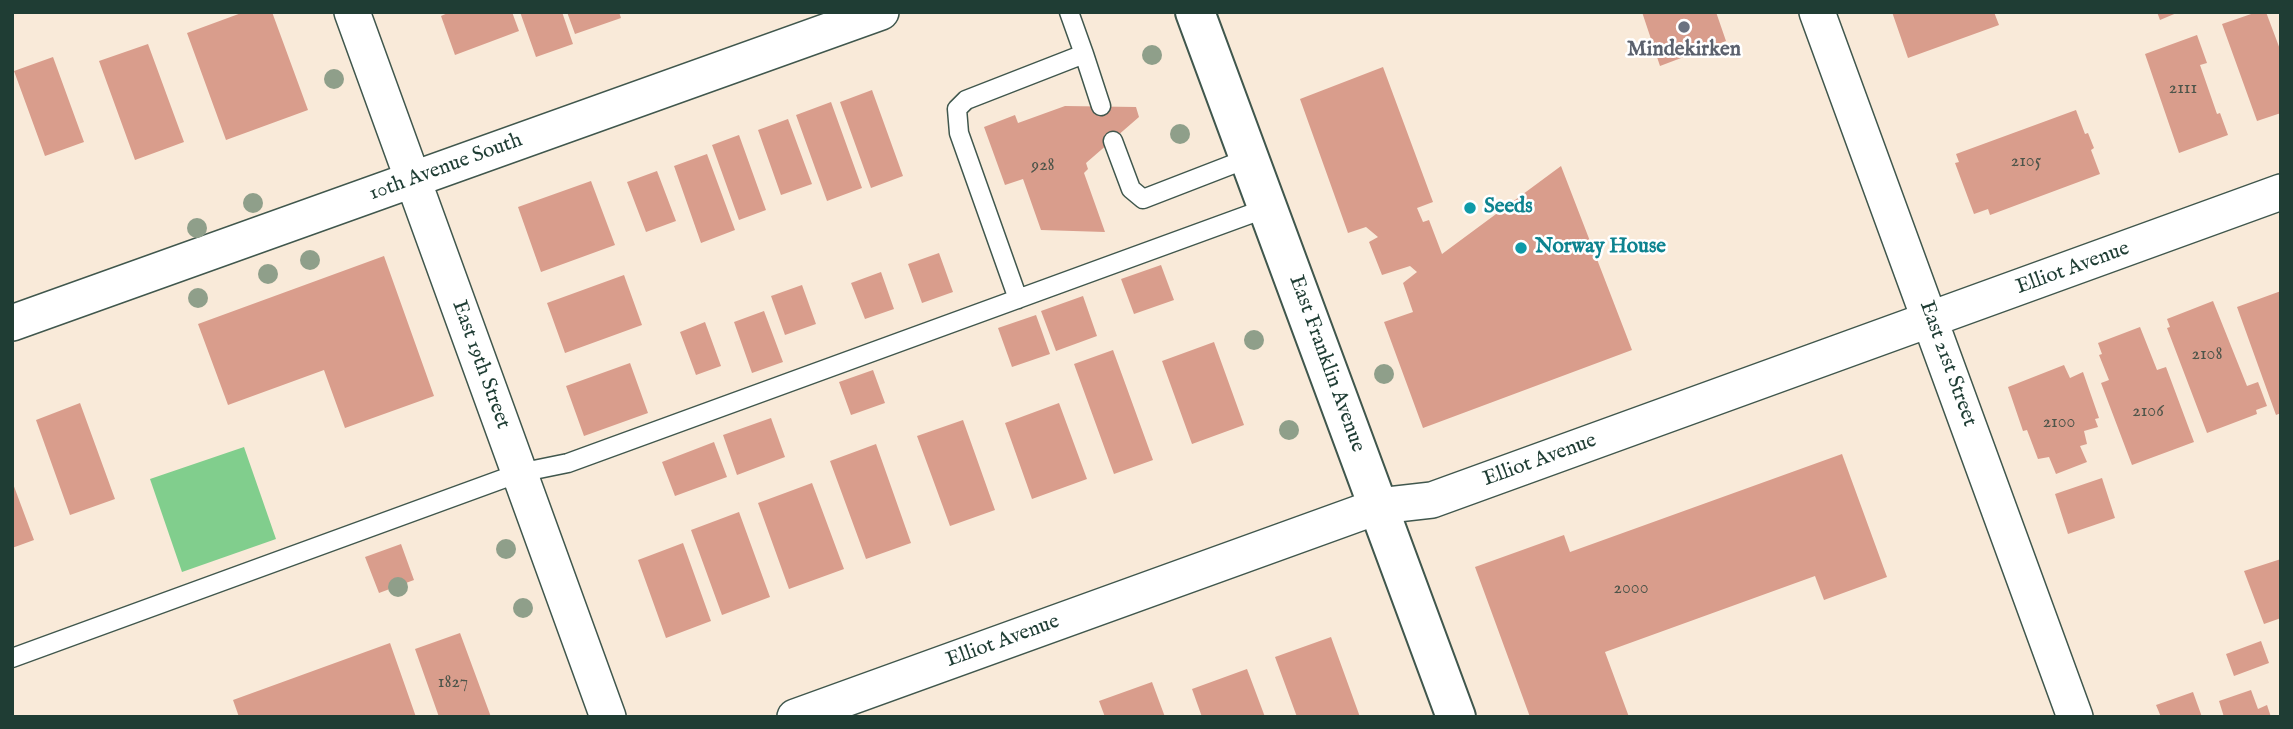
<!DOCTYPE html>
<html>
<head>
<meta charset="utf-8">
<style>
  body { margin:0 }
  #map { position:relative; width:2293px; height:729px; overflow:hidden; background:#f9ead9; font-family:"IM FELL English",serif }
  canvas { display:block }
  .frame { position:absolute; inset:0; border:14px solid #1f3d34; pointer-events:none }
</style>
</head>
<body>
<div id="map">
<canvas width="2293" height="729"></canvas>
<div class="frame"></div>
</div>
<script>
const ctx = document.querySelector('canvas').getContext('2d');
ctx.lineJoin = 'round';
function fillPath(path, color) {
  ctx.fillStyle = color;
  ctx.fill(path, 'evenodd');
}
function trace(path, color, width, dash) {
  ctx.strokeStyle = color;
  ctx.lineWidth = width;
  ctx.lineCap = dash ? 'butt' : 'round';
  ctx.setLineDash(dash || []);
  ctx.stroke(path);
}
function label(font, color, halo, rows, align = 'center') {
  ctx.font = font + ' "IM FELL English",serif';
  ctx.lineWidth = 5;
  ctx.setLineDash([]);
  ctx.textBaseline = 'middle';
  ctx.strokeStyle = halo;
  ctx.fillStyle = color;
  for (const [text, x, y, turn = 0] of rows) {
    ctx.save();
    ctx.translate(x, y);
    ctx.rotate((+turn || 0) * Math.PI / 180);
    ctx.textAlign = isNaN(turn) ? turn : align;
    if (halo) ctx.strokeText(text, 0, 0);
    ctx.fillText(text, 0, 0);
    ctx.restore();
  }
}
fillPath(new Path2D(`
  M 244,447 L 276,539 L 182,572 L 150,479 Z`), '#81ce8d');
fillPath(new Path2D(`
  M 244,12 L 272,12 L 308,110 L 226,140 L 187,33 Z
  M 450,12 L 512,12 L 519,31 L 455,55 L 441,16 Z
  M 520,12 L 562,12 L 573,44 L 536,57 Z
  M 567,12 L 619,12 L 621,18 L 575,34 Z
  M 1642,12 L 1716,12 L 1726,41 L 1660,66 Z
  M 1892,12 L 1994,12 L 1999,25 L 1908,58 Z
  M 2157,12 L 2179,12 L 2160,20 Z
  M 2257,12 L 2266,12 L 2281,52 L 2281,113 L 2257,121 L 2222,24 Z
  M 2197,35 L 2207,63 L 2200,65 L 2217,114 L 2220,113 L 2228,135 L 2179,153 L 2145,54 Z
  M 148,44 L 184,142 L 135,160 L 99,61 Z
  M 53,57 L 84,142 L 45,156 L 14,71 Z
  M 1383,67 L 1433,202 L 1417,208 L 1423,222 L 1429,220 L 1442,254 L 1561,166 L 1632,350 L 1423,428 L 1384,322 L 1413,312 L 1403,283 L 1417,272 L 1410,266 L 1382,275 L 1369,242 L 1378,237 L 1366,227 L 1348,233 L 1300,99 Z
  M 872,90 L 903,176 L 871,188 L 840,102 Z
  M 831,102 L 862,188 L 827,201 L 796,115 Z
  M 1065,106 L 1136,107 L 1139,117 L 1086,163 L 1088,169 L 1084,173 L 1105,232 L 1041,230 L 1023,179 L 1005,185 L 984,127 L 1015,115 L 1018,123 Z
  M 2076,110 L 2085,134 L 2088,133 L 2094,148 L 2091,150 L 2100,174 L 1990,215 L 1988,209 L 1974,214 L 1955,163 L 1959,162 L 1956,154 Z
  M 788,119 L 812,184 L 781,195 L 758,130 Z
  M 739,135 L 766,210 L 739,220 L 712,145 Z
  M 707,154 L 735,230 L 701,243 L 674,166 Z
  M 657,171 L 676,221 L 646,232 L 627,182 Z
  M 591,181 L 615,245 L 541,272 L 518,207 Z
  M 939,253 L 953,292 L 922,303 L 908,264 Z
  M 384,256 L 434,396 L 345,428 L 324,370 L 228,405 L 198,324 Z
  M 1161,265 L 1174,300 L 1134,314 L 1121,279 Z
  M 881,272 L 894,309 L 865,319 L 851,283 Z
  M 624,275 L 642,325 L 565,353 L 547,303 Z
  M 802,285 L 816,324 L 785,335 L 771,296 Z
  M 2281,291 L 2281,413 L 2276,415 L 2237,307 Z
  M 1083,296 L 1097,336 L 1056,351 L 1041,311 Z
  M 2213,301 L 2247,386 L 2258,382 L 2267,406 L 2256,410 L 2257,414 L 2207,433 L 2167,328 L 2170,327 L 2167,319 Z
  M 764,311 L 783,362 L 752,373 L 734,322 Z
  M 1036,315 L 1050,354 L 1012,367 L 998,328 Z
  M 705,322 L 721,366 L 696,375 L 680,332 Z
  M 2140,327 L 2157,370 L 2166,367 L 2194,442 L 2132,465 L 2101,383 L 2109,380 L 2099,355 L 2102,354 L 2098,343 Z
  M 1214,342 L 1244,425 L 1192,444 L 1162,361 Z
  M 1113,350 L 1153,460 L 1114,474 L 1074,364 Z
  M 630,363 L 648,413 L 584,436 L 566,386 Z
  M 2064,365 L 2070,378 L 2083,372 L 2099,418 L 2095,419 L 2098,427 L 2084,431 L 2087,444 L 2080,446 L 2087,462 L 2056,474 L 2049,457 L 2038,459 L 2027,430 L 2023,431 L 2008,387 Z
  M 873,370 L 885,403 L 851,415 L 839,382 Z
  M 80,403 L 115,499 L 70,515 L 36,420 Z
  M 1059,403 L 1087,479 L 1032,499 L 1005,423 Z
  M 771,418 L 785,457 L 737,475 L 723,435 Z
  M 963,420 L 995,510 L 950,526 L 917,436 Z
  M 714,442 L 727,477 L 675,496 L 662,462 Z
  M 876,444 L 911,543 L 866,559 L 830,461 Z
  M 1842,454 L 1887,577 L 1824,600 L 1815,576 L 1605,652 L 1629,717 L 1530,717 L 1475,567 L 1564,535 L 1570,552 Z
  M 2102,478 L 2115,518 L 2068,534 L 2055,494 Z
  M 12,481 L 34,540 L 12,548 Z
  M 812,483 L 844,569 L 789,589 L 758,503 Z
  M 739,512 L 770,597 L 722,615 L 691,530 Z
  M 683,543 L 711,621 L 666,638 L 638,560 Z
  M 401,544 L 414,580 L 379,593 L 365,557 Z
  M 2281,559 L 2281,618 L 2264,624 L 2244,571 Z
  M 460,633 L 491,717 L 439,717 L 415,649 Z
  M 1331,637 L 1360,717 L 1297,717 L 1275,657 Z
  M 2261,641 L 2269,663 L 2234,676 L 2226,654 Z
  M 390,643 L 416,717 L 239,717 L 233,700 Z
  M 1247,669 L 1265,717 L 1202,717 L 1192,689 Z
  M 1152,682 L 1165,717 L 1105,717 L 1099,701 Z
  M 2251,690 L 2258,709 L 2267,705 L 2271,717 L 2224,717 L 2219,701 Z
  M 2193,692 L 2202,717 L 2161,717 L 2156,705 Z`), '#d99d8c');
const lane = new Path2D(`
  M 1084,54 L 1101,106
  M 1113,141 L 1131,189 L 1143,199 L 1249,158
  M 1018,299 L 959,133 L 957,109 L 966,100 L 1084,54 L 1069,12
  M 12,658 L 519,473 L 568,463 L 1267,208`);
const street = new Path2D(`
  M 352,12 L 608,717
  M 1817,12 L 2075,717
  M 12,323 L 881,12
  M 795,717 L 1379,506 L 1432,500 L 2281,192`);
const secondary = new Path2D(`
  M 1195,12 L 1456,717`);
trace(lane, '#40574d', 21);
trace(street, '#40574d', 38);
trace(secondary, '#40574d', 42);
trace(lane, '#fff', 18);
trace(street, '#fff', 35);
trace(secondary, '#fff', 38);
ctx.fillStyle = '#8f9f8a';
for (const [x, y] of [
  [1152,55],
  [334,79],
  [1180,134],
  [253,203],
  [197,228],
  [310,260],
  [268,274],
  [198,298],
  [1254,340],
  [1384,374],
  [1289,430],
  [506,549],
  [398,587],
  [523,608]
]) {
  ctx.beginPath();
  ctx.arc(x, y, 10, 0, 2 * Math.PI);
  ctx.fill();
}
for (const [x, y, r, color] of [
  [1684,27,7,"#6b7280"],
  [1470,208,7,"#0f9aa8"],
  [1521,248,7,"#0f9aa8"]
]) {
  const dot = new Path2D();
  dot.arc(x, y, r, 0, 2 * Math.PI);
  ctx.fillStyle = color;
  ctx.fill(dot);
  trace(dot, '#fff', 2.5);
}
label('18px', '#4e554a', null, [
  ["2111",2183,89],
  ["2105",2026,162],
  ["928",1043,166],
  ["2108",2207,355],
  ["2106",2148,412],
  ["2100",2059,423],
  ["2000",1631,589],
  ["1827",453,683]
]);
label('bold 21px', '#5b616d', '#fff', [
  ["Mindekirken",1684,51]
]);
label('21px', '#1f3d34', '#fff', [
  ["10th Avenue South",446,168,-20],
  ["Elliot Avenue",2073,269,-20],
  ["East Franklin Avenue",1326,364,70],
  ["East 21st Street",1947,364,70],
  ["East 19th Street",480,365,70],
  ["Elliot Avenue",1540,461,-20],
  ["Elliot Avenue",1003,642,-20]
]);
label('bold 21px', '#0d838f', '#fff', [
  ["Seeds",1484,208],
  ["Norway House",1535,248]
], 'left');
</script>
</body>
</html>
